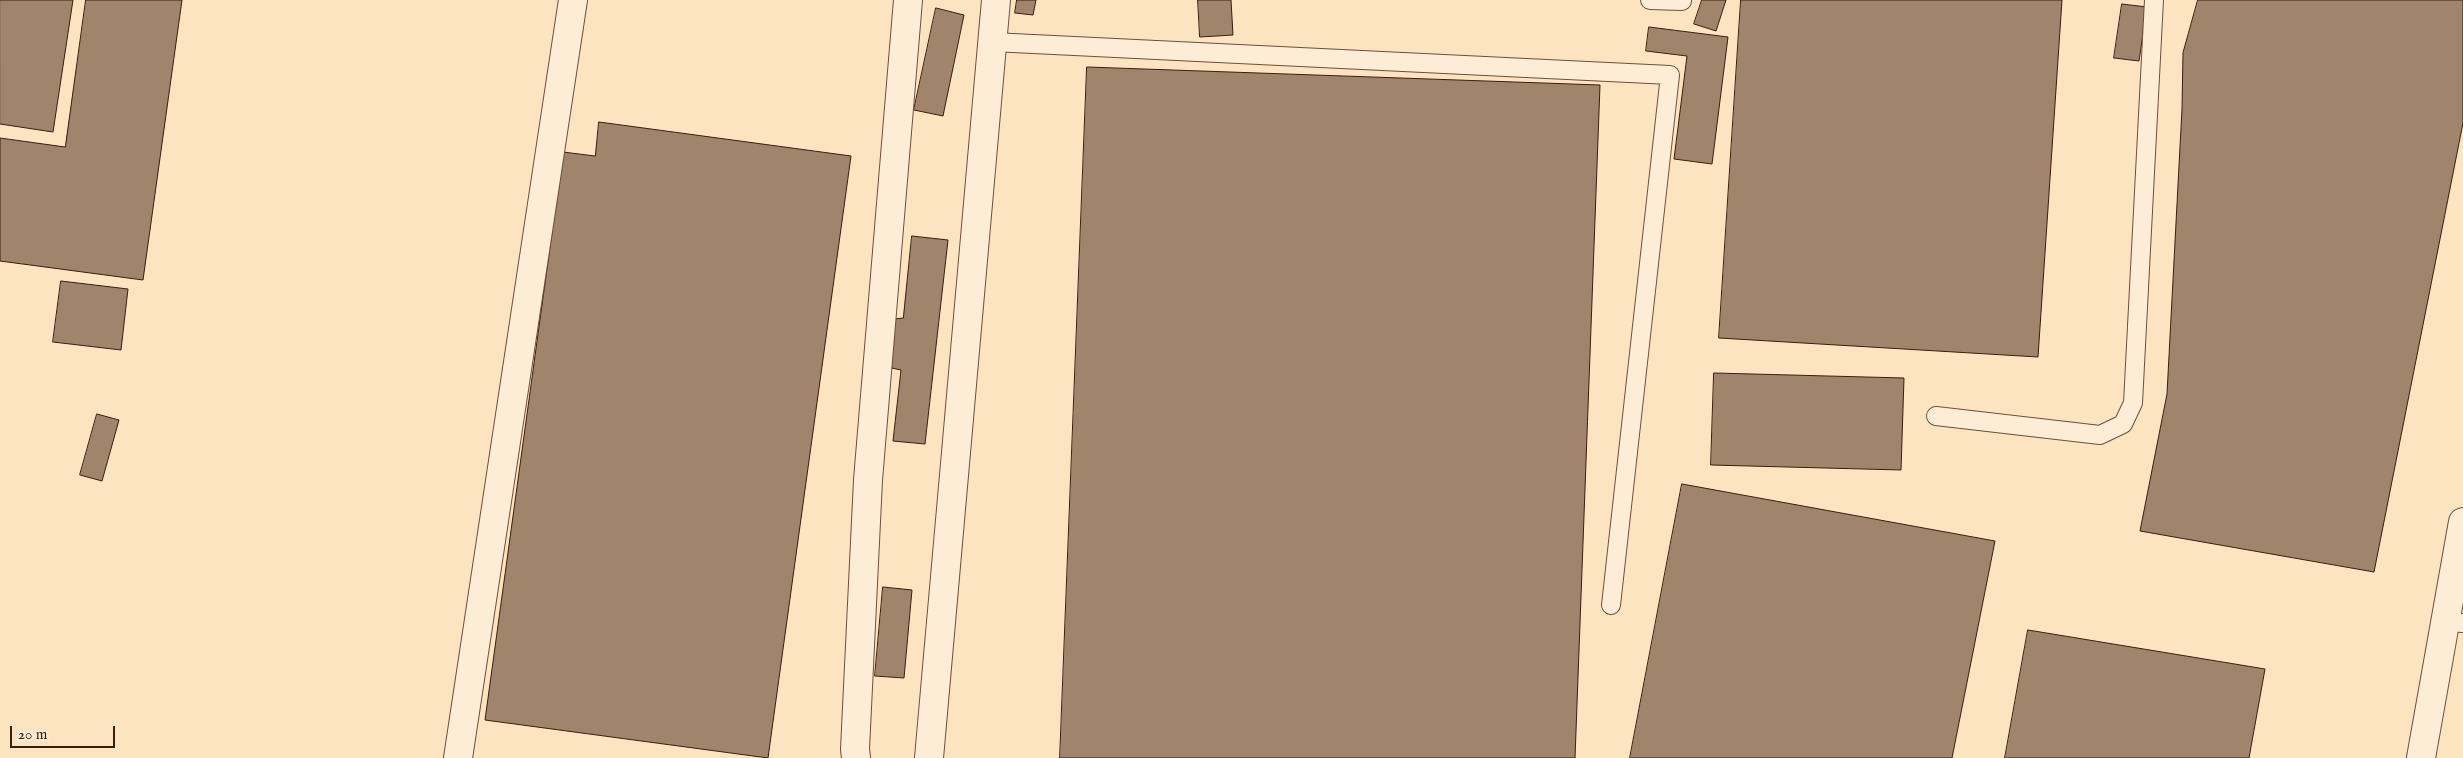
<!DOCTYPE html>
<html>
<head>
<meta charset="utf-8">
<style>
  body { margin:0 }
  #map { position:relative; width:2463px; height:758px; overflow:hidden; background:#fce4c1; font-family:"IM FELL English",serif }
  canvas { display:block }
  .scale { position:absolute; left:10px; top:726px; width:105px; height:22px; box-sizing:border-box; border:2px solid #3d1c0f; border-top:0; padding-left:6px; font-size:15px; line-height:18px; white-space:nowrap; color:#3d1c0f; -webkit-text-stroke:4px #fdedd7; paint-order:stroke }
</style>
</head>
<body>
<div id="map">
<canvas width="2463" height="758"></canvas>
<div class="scale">20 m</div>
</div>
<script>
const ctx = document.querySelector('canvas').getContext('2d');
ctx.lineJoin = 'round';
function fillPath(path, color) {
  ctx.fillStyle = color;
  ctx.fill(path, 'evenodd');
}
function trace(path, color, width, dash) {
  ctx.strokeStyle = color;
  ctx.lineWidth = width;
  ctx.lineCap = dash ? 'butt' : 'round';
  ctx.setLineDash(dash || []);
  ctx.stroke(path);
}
const building = new Path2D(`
  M 0,0 L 73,0 L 53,132 L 0,124 Z
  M 86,0 L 182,0 L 143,280 L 0,261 L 0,138 L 65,147 Z
  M 1017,0 L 1036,0 L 1033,15 L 1015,13 Z
  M 1198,0 L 1231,0 L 1233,35 L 1200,37 Z
  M 1702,0 L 1726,0 L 1716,31 L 1694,24 Z
  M 1741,0 L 2062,0 L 2038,357 L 1719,338 Z
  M 2198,0 L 2463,0 L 2463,123 L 2374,572 L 2140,531 L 2167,394 L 2182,109 L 2183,53 Z
  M 2122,4 L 2147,7 L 2139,61 L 2114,58 Z
  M 936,8 L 964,15 L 943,116 L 914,110 Z
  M 1649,27 L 1728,37 L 1712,164 L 1674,159 L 1687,56 L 1646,51 Z
  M 1087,67 L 1600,85 L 1575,758 L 1060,758 Z
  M 599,122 L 851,156 L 768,758 L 485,720 L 563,152 L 595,156 Z
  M 912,236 L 948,240 L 925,444 L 893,441 L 901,370 L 882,366 L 887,320 L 903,318 Z
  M 61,281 L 128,289 L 121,350 L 53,342 Z
  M 1714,373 L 1904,378 L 1901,470 L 1711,465 Z
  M 97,414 L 119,420 L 102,481 L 80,475 Z
  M 1682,484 L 1995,541 L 1952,758 L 1630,758 Z
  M 883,587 L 912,590 L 904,678 L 875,676 Z
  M 2028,630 L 2265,669 L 2249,758 L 2005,758 Z`);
fillPath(building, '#a0846c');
trace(building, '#3d1c0f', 1);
const service = new Path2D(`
  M 1650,0 L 1682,1
  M 992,42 L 1670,75 L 1611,605
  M 1936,416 L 2100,435 L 2123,424 L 2133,403 L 2154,0
  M 2445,622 L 2463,623`);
const minor = new Path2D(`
  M 458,758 L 573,0
  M 856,758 L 855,749 L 868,480 L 908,0
  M 929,758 L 996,0
  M 2421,758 L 2463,522`);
trace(service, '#6d4e3c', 20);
trace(minor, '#6d4e3c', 30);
trace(service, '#fdedd7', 18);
trace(minor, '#fdedd7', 28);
</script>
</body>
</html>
